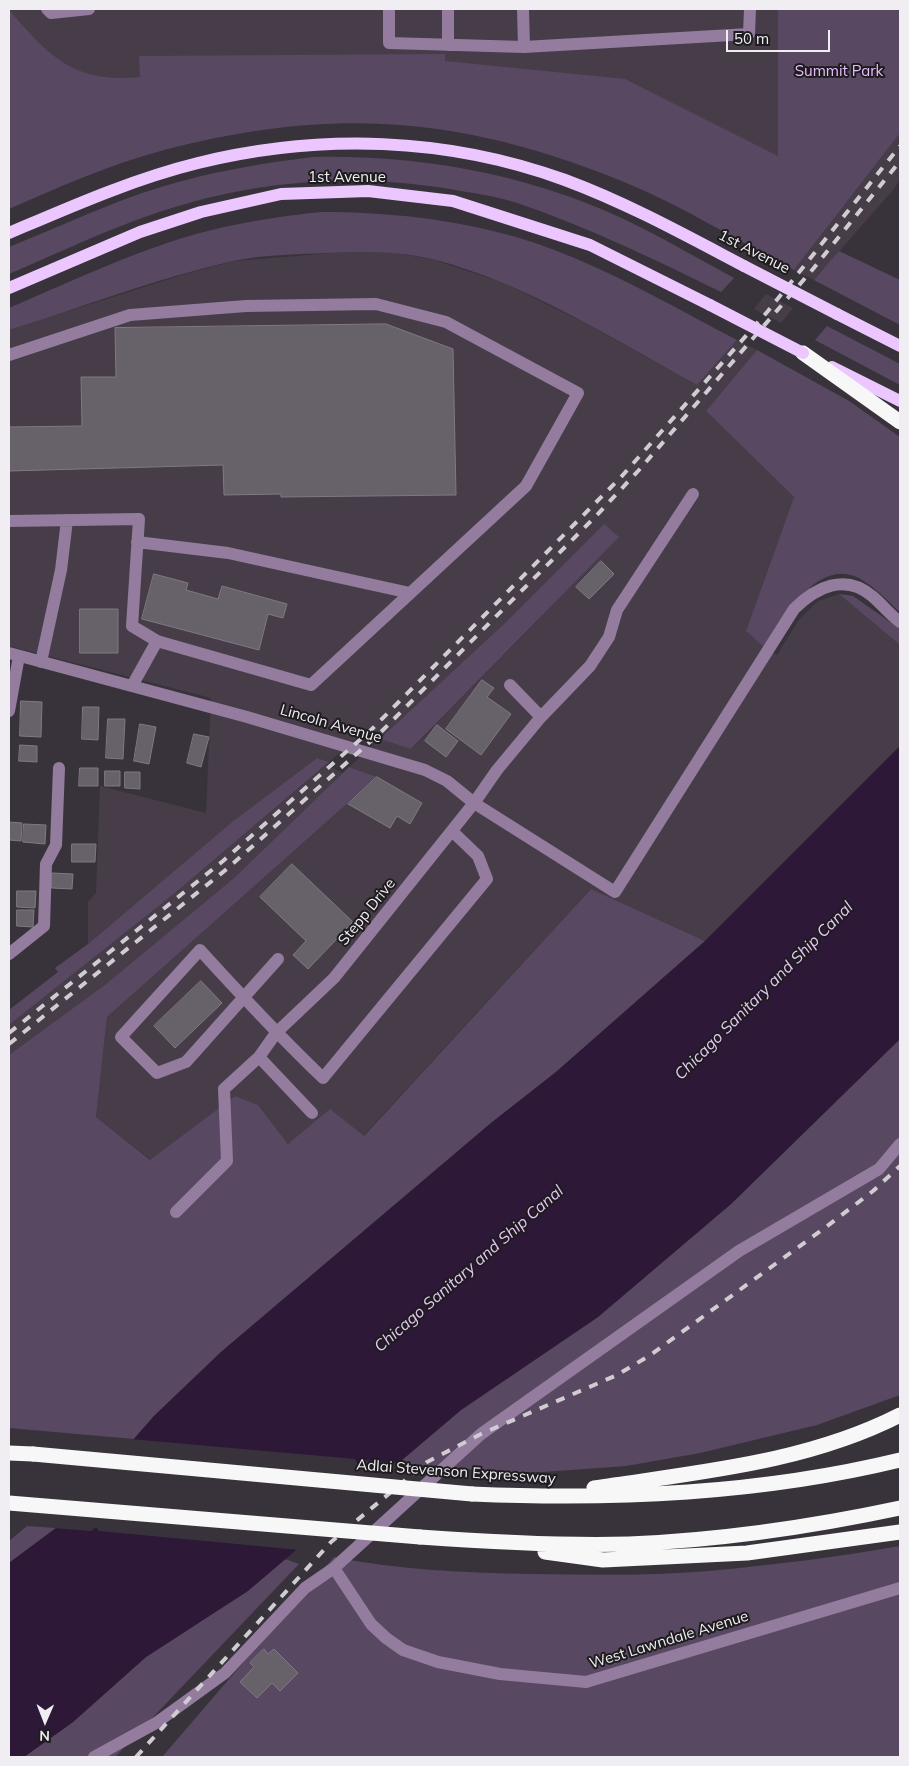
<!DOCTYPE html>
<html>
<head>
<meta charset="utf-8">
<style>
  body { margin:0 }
  #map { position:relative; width:909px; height:1766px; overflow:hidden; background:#38333b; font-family:Mulish,sans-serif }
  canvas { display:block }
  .frame { position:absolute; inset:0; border:10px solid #f1eef3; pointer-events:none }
  .north { position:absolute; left:20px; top:1696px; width:50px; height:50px; -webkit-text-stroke:4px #1e1c1f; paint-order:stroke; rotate:181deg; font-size:14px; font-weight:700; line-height:20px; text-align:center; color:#f1eef3 }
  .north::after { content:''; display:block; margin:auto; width:18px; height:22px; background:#f1eef3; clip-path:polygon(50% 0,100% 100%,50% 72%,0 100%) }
  .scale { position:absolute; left:726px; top:30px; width:104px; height:22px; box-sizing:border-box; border:2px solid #f1eef3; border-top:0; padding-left:6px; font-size:15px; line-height:18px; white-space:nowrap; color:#f1eef3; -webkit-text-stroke:4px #1e1c1f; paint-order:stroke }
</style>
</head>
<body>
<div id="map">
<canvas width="909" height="1766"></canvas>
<div class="frame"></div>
<div class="north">N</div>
<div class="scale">50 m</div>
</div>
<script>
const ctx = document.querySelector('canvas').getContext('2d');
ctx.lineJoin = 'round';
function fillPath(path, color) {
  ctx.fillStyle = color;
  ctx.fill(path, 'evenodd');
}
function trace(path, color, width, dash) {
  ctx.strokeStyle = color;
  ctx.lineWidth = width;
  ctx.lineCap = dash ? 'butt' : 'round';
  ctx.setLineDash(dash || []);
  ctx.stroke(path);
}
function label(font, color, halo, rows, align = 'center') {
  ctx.font = font + ' Mulish,sans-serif';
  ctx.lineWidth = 4;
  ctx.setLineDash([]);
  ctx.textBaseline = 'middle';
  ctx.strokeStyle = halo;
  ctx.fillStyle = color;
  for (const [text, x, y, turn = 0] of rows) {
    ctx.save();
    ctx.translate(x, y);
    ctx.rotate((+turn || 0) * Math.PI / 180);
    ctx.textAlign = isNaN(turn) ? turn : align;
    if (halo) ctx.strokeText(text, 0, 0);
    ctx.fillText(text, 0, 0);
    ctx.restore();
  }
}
fillPath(new Path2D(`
  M 9,9 L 778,9 L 778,157 L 626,80 L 467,87 L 9,173 Z
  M 900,133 L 900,180 L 893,190 L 814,280 L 794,270 Z
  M 346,252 L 388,252 L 431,259 L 504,283 L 587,324 L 697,385 L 737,340 L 757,350 L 706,411 L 794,497 L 746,631 L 777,655 L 798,621 L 818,601 L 839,594 L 900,645 L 900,746 L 705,941 L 591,889 L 363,1136 L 288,1144 L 258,1105 L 235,1096 L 151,1160 L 96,1117 L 107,1017 L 377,777 L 349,767 L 380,739 L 412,749 L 541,617 L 604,524 L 506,622 L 385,735 L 368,728 L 329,762 L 317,758 L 232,822 L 88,944 L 88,902 L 96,893 L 100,786 L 206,813 L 211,698 L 9,646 L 9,330 L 185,274 L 234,261 Z
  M 766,294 L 793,308 L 781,323 L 754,309 Z
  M 326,765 L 343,773 L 234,878 L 106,984 L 9,1055 L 9,1025 L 175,893 Z`), '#463d49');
fillPath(new Path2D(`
  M 778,9 L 900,9 L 900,133 L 794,270 C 738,241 683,206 624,182 C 463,116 333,106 164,150 C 111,164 59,187 9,209 L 9,10 C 49,56 74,84 140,77 L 139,56 L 445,54 L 445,61 L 625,79 L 778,156 Z
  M 313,157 C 427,155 538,176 640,227 C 672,243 702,261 734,278 L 721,292 C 654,259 588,227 517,203 C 496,196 472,193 450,189 C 352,173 254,180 159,212 C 108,229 58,253 9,274 L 9,247 C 59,227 109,203 161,187 C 210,172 262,163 313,157 Z
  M 321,212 C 388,212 452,219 516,237 C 594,260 666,303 737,340 L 697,385 C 613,339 526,283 432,259 C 398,251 361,251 327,253 C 296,254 263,255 233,261 C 157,278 83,307 9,330 L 9,308 C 75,280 142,247 212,230 C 248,221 284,216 321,212 Z
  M 839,251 L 900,280 L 900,325 L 814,280 Z
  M 827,326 L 900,364 L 900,385 L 815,340 Z
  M 757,350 L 849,401 L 900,437 L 900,612 C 886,600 869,580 851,575 C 812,565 782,621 764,647 L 746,631 L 794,497 L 706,411 Z
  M 604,524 L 619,537 L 411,749 L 380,739 L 506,622 Z
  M 839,594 L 853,596 L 900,629 L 900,645 Z
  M 317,758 L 329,762 L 175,893 L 9,1025 L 9,1010 L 58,972 L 55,968 L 88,944 L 232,822 Z
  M 349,767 L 377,777 L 107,1017 L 96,1117 L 150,1160 L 235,1096 L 258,1105 L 288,1144 L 330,1109 L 364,1136 L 591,889 L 705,941 L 556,1072 L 491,1123 L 221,1352 L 154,1416 L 134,1439 L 9,1428 L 9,1055 L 106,984 L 234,878 Z
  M 900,1039 L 900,1395 L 817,1425 L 700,1453 L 626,1466 L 542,1472 L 498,1472 L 398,1463 L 461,1410 L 598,1317 L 731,1204 Z
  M 27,1526 L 56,1528 L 9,1563 L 9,1541 Z
  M 900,1546 L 900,1757 L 162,1757 L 334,1557 C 399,1570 465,1573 531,1574 C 590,1575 650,1576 709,1571 C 773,1565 837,1557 900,1546 Z
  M 285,1559 L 299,1564 L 115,1757 L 24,1757 L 73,1722 L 146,1657 L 247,1591 Z`), '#594862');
fillPath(new Path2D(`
  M 900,746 L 900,1039 L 731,1204 L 598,1317 L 461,1410 L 248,1591 L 146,1657 L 73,1722 L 24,1757 L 9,1757 L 9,1563 L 56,1528 L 154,1416 L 221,1352 L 491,1123 L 556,1072 L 705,941 Z`), '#2e1838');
fillPath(new Path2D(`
  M 130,1439 L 355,1459 L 357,1463 L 363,1460 L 402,1463 L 300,1550 L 99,1531 L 96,1527 L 91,1531 L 53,1528 Z`), '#38333b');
const building = new Path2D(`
  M 386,324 L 453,349 L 456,495 L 281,497 L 281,494 L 224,495 L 223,465 L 9,471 L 9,427 L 82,426 L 81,377 L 116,377 L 115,328 Z
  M 601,561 L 614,574 L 589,599 L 576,587 Z
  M 154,574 L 188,583 L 186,590 L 218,599 L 222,586 L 287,604 L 283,618 L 268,614 L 259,650 L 142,619 Z
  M 80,609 L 118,609 L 118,653 L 80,653 Z
  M 482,680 L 494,688 L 487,697 L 511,714 L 481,755 L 446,729 Z
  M 21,701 L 42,702 L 41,737 L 20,736 Z
  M 83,707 L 99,707 L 98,740 L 82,739 Z
  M 108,719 L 125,719 L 123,759 L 106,758 Z
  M 140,724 L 156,727 L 149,764 L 134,761 Z
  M 437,725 L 458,741 L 446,757 L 425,741 Z
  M 194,734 L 209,737 L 201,767 L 187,763 Z
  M 20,745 L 37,746 L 37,762 L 19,761 Z
  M 80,768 L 98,768 L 98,786 L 79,786 Z
  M 105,771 L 120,771 L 120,786 L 105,786 Z
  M 125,772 L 140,772 L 140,789 L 125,788 Z
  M 377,777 L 422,803 L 410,824 L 397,816 L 390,828 L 348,804 Z
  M 9,822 L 22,823 L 21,841 L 9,840 Z
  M 24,824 L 46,825 L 45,844 L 23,842 Z
  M 72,844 L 96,844 L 95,862 L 72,862 Z
  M 292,864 L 353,922 L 308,969 L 293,955 L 306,941 L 260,897 Z
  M 52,873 L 73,874 L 72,889 L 52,888 Z
  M 17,891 L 36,891 L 35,908 L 17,907 Z
  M 17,910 L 34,910 L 33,927 L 17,926 Z
  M 201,981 L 222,1003 L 175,1048 L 154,1026 Z
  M 264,1649 L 268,1654 L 274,1649 L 298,1673 L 280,1691 L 272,1683 L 257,1698 L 240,1682 L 254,1667 L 250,1663 Z`);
fillPath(building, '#67616a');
trace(building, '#7f7982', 1);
trace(new Path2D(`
  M 47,9 L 51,13 L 89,9
  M 389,9 L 389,43 L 524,47 L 749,34 L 750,9
  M 448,9 L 448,45
  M 523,9 L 524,47
  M 9,355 L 130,315 L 246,306 L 376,304 L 446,322 L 578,393 L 526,486 L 311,685 L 157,641 L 132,626 L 139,519 L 9,521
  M 137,542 L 228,553 L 410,593
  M 9,653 L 247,717 L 425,770 L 447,781 L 474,803 L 615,892 L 794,609 C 816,587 845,573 872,596 C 882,604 890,615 900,622
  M 41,662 L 61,570 L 67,520
  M 510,685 L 541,717
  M 132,686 L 157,641
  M 9,711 L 19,656
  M 9,954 L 44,926 L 46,864 L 56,845 L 59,768
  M 278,959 L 186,1062 L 157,1073 L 121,1037 L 200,950 C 240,994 280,1037 323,1078 L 487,879 L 478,856 L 452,831
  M 259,1057 L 312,1113
  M 176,1212 L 227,1161 L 224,1089 L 259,1057 L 276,1033 L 334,978 L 474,803 L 497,770 L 541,717 L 590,666 L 609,637 L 617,610 L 693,494
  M 334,1568 L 371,1624 L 386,1638 L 403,1650 L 438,1662 L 500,1674 L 586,1682 L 900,1588
  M 94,1757 L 156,1723 L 225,1673 L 305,1588 L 334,1568 L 481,1434 L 739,1251 L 879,1169 L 900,1144`), '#937c9e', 12);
trace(new Path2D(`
  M 9,233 C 70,207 133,179 198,163 C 320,133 447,137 565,180 C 627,203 685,235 744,266
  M 9,288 L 140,232 L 201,212 L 281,194 L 368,191 L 453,201 L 590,245 L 710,305
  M 837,314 L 900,346
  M 832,367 L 900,401`), '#ecc7ff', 12);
trace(new Path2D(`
  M 803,353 L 900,422
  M 9,1453 L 33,1454
  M 594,1488 C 698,1472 806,1463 900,1415
  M 472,1494 C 616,1500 760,1494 900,1460
  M 420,1537 C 490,1542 559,1546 629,1544 C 721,1540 811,1527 900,1508
  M 545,1552 L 603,1560 L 747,1553 L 900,1532`), '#f7f7f7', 15);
trace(new Path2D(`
  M 9,1033 L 223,861 L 372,729 L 622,476 L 768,311 L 900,146
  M 9,1044 L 228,868 L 380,733 L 596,516 L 639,470 L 813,269 L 900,161
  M 136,1757 L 331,1542 L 427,1462 L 481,1434 L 617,1375 L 649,1356 L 826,1227 L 873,1191 L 900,1166`), '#d0cdd2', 4, [9, 9]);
trace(new Path2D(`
  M 744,266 L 837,314
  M 710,305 L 803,353`), '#ecc7ff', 12);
trace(new Path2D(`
  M 33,1454 L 472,1494
  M 9,1503 L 420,1537`), '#f7f7f7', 15);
label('15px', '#e8bffd', '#1e1c1f', [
  ["Summit Park",839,71]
]);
label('15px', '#f1eef3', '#1e1c1f', [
  ["1st Avenue",347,177],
  ["1st Avenue",754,252,27],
  ["Lincoln Avenue",331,724,16],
  ["Stepp Drive",367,912,-51],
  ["Adlai Stevenson Expressway",456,1472,4],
  ["West Lawndale Avenue",669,1640,-17]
]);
label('italic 16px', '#e6c5f7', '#1e1c1f', [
  ["Chicago Sanitary and Ship Canal",764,991,-45],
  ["Chicago Sanitary and Ship Canal",469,1269,-41]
]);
</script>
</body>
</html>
